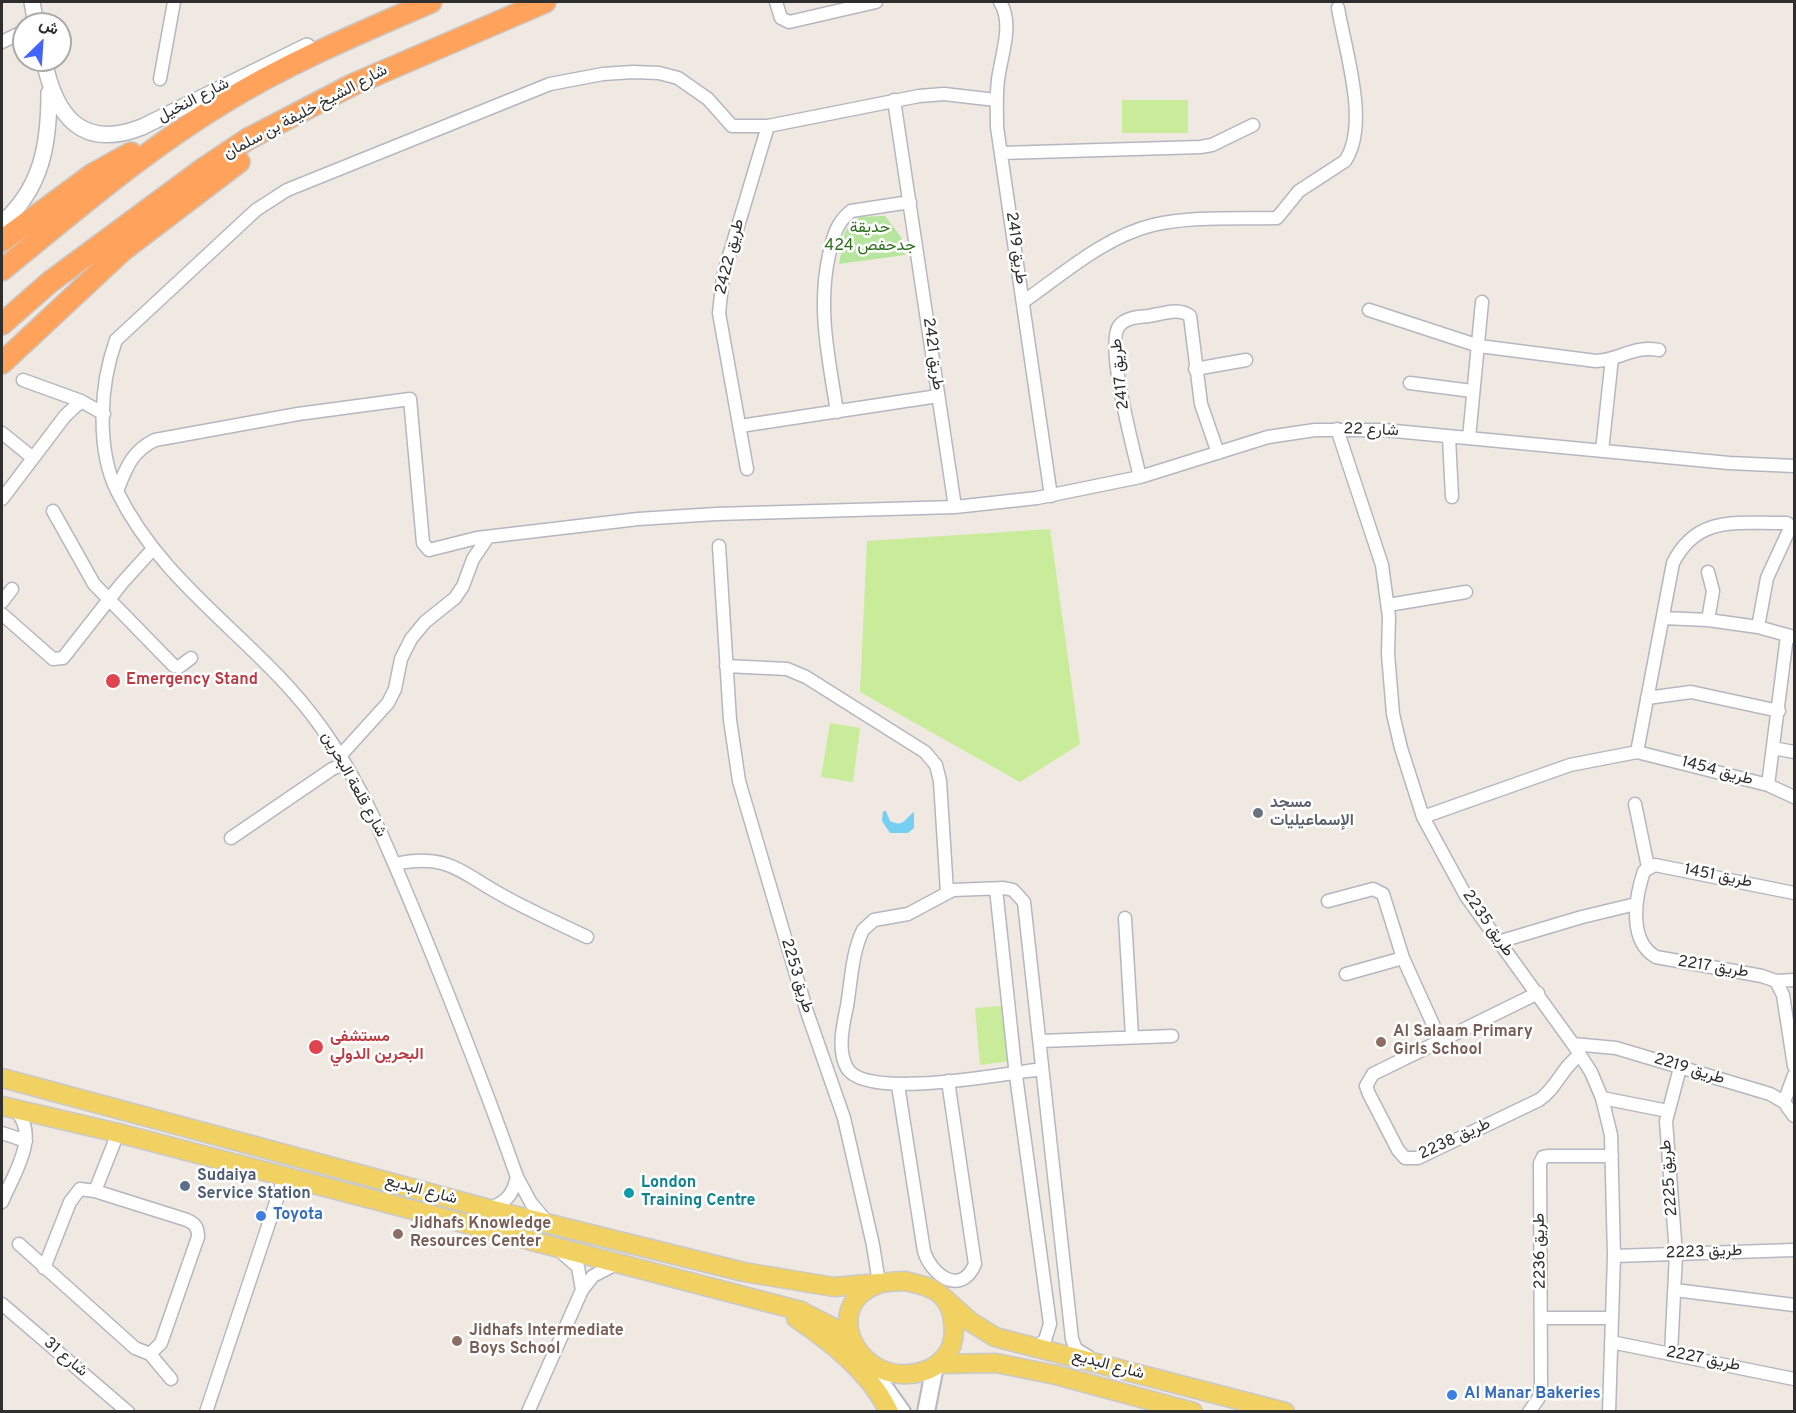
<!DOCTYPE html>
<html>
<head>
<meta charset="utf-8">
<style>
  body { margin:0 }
  #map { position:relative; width:1796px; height:1413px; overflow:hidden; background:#efe9e1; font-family:Overpass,Vazirmatn,sans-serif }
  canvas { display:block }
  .frame { position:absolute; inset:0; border:3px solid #2e2e2e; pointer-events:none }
  .north { position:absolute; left:12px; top:12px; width:60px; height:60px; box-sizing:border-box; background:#fff; border:2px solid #ababab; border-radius:50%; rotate:25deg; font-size:16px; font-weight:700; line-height:24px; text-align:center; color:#2e2e2e }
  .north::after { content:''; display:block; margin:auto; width:21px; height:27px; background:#4264fb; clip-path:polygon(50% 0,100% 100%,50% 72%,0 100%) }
</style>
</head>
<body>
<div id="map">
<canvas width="1796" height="1413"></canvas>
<div class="frame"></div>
<div class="north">ش</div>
</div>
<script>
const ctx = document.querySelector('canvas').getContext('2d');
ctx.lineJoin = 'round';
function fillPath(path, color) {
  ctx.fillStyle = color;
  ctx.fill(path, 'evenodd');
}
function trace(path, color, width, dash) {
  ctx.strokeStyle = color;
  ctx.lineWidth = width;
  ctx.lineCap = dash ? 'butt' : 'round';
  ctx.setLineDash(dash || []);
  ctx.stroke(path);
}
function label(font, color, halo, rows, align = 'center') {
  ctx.font = font + ' Overpass,Vazirmatn,sans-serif';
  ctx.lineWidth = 5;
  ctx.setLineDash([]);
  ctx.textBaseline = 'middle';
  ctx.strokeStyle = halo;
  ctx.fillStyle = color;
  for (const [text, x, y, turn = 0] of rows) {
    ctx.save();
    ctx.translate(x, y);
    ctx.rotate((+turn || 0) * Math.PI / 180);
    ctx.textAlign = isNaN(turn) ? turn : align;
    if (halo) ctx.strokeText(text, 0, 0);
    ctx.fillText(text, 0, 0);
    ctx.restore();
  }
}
fillPath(new Path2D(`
  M 885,216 L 901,237 L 905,255 L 839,264 L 845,231 L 860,217 Z`), '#b6e59e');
fillPath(new Path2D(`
  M 1122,100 L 1188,100 L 1188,133 L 1122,133 Z
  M 1050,529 L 1080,744 L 1020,782 L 860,692 L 867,541 Z
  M 830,723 L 860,728 L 853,782 L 821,777 Z
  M 1002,1006 L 1010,1061 L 980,1065 L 975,1008 Z`), '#c9ec9a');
fillPath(new Path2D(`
  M 883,811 L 886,811 L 890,821 C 904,828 905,818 914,812 L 914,828 L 908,833 L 890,833 L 882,821 Z`), '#75cff0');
const minor = new Path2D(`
  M 776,2 L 781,18 L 789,22 L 876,2
  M 1000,2 C 1014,24 1001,55 998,80 C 996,95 997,111 997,127 L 1051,496
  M 2,42 L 24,31
  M 160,79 L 174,2
  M 894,100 L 955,507
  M 1001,153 L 1200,147 L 1212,145 L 1253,125
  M 1023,302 C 1063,274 1104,237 1153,225 C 1193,216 1236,219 1277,218 L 1299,191 L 1345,161 C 1370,125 1345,50 1338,8
  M 1369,310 L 1479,346 L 1596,361 C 1620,360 1633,345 1659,350
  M 1195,369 L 1246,360
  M 23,380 L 81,401 L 104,414
  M 1410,383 L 1472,391
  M 837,412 C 829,359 817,309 829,255 C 833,237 836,223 851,211 L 910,202
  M 740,426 L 938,396
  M 1337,429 L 1382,565 L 1389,617 L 1388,654 L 1393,714 L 1401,748 L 1423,817 L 1466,896 L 1573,1044 L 1591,1072 L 1602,1098 L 1611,1135 L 1614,1256 L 1609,1412
  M 2,433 L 33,458
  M 1449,437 L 1452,497
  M 1469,438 L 1482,302
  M 1602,451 L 1612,358
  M 747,469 L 719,313 L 723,276 L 768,126
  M 1140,477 C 1134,451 1105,345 1119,326 C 1126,317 1139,317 1149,316 C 1162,314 1179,307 1190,316 L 1201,404 L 1218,453
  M 117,491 C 126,468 132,451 155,440 L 298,414 L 410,399 L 423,543 L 429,550 L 477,538 L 638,519 L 716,514 L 955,507 L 1037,498 L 1140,477 L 1268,437 L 1315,430 L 1384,430 L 1729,463 L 1794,466
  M 2,499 L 65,416 L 81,401
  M 53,511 L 94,584 L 174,666 L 179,667 L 191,658
  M 719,546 L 730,720 L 739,781 L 807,1012 L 844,1118 L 873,1245 L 879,1283
  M 2,602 L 12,589
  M 1388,605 L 1466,592
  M 2,614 L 53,659 L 63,658 L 122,583 L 152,550
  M 1663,618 L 1708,620 L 1758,627 L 1794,637
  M 1708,620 L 1713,591 L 1708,572
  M 726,666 L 787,669 L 806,677 L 925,752 L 936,765 L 940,781 L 947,892
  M 1647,698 L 1691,692 L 1779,711
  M 1773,748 L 1794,752
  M 1637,752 L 1673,563 C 1698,513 1741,524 1787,523 L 1791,526 L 1767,578 L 1758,627
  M 340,756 L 388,703 L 395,689 L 401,659 L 411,639 L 425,622 L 455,598 L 463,586 L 473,559 L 488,537
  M 1768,785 L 1787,636
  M 1635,804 L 1648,867
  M 1423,817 L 1570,765 L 1637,752 L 1768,785 L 1794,797
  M 231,838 L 332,769 L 344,764
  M 395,864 C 446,853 459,871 500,894 C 528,910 558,923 587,937
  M 996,889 L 1016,1076 L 1050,1324 L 1045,1340 L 1034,1348
  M 1794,893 L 1655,865 L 1644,871 C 1635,898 1628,941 1656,957 L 1762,976 L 1776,981 L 1783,995 L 1794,1066
  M 1328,901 L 1373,889 L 1383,894 L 1403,958 L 1441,1042
  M 1125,918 L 1132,1036
  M 1498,942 L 1582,917 L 1636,904
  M 1346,974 L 1403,958
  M 1776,981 L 1794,980
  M 1538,993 L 1373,1074 L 1366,1086 L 1369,1094 L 1398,1150 L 1405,1158 L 1418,1158 L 1539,1100 C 1557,1088 1562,1067 1580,1055
  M 1041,1041 L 1172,1036
  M 1573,1044 L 1616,1048 L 1770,1094 L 1784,1102 L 1794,1116
  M 1042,1069 C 1007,1073 866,1101 847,1068 C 837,1050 843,1025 847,1006 C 851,982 852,952 863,930 L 874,920 L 908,914 L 953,890 L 1004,888 L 1013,890 L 1024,902 L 1072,1339 L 1076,1349 L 1089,1357
  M 898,1085 L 924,1251 C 931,1275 961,1297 975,1264 L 948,1081
  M 1602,1098 L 1668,1111
  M 1784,1102 L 1794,1075
  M 2,1133 L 26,1141
  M 95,1191 L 118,1133
  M 2,1202 C 13,1175 41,1135 15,1110
  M 489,1209 C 506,1202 513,1195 517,1177
  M 548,1223 L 531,1203 L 517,1177 C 487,1092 454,1008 420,925 C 392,858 364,786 321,727 C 260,641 164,588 117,491 C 96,448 100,384 116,340 L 256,210 L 287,190 L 550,84 L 603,74 L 633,72 L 659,73 L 678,78 L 708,99 L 732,126 L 768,126 L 919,96 L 944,94 L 996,100
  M 19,1244 L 135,1348 L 150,1354 L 161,1343 L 198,1237 C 198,1228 196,1224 187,1220 L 95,1191 L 80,1189 L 70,1202 L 44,1268
  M 1614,1256 L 1794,1250
  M 582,1290 L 593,1276 L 618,1263
  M 1675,1290 L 1794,1305
  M 2,1304 L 128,1412
  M 1542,1318 L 1612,1318
  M 1611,1342 L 1794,1379
  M 150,1354 L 171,1379
  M 1671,1354 L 1676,1254 L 1666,1121 L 1680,1068
  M 206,1412 L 284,1178
  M 528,1412 L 582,1290 L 578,1267 L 561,1252
  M 1529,1412 L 1538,1399 L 1541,1387 L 1540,1163 L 1543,1157 L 1549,1156 L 1612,1156`);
const tertiary = new Path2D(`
  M 32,2 L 36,24
  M 44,60 C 55,115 81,151 142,127 L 307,46
  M 2,223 C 42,188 49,144 49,93`);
const secondary = new Path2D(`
  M 868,1364 L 902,1412
  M 926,1412 L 935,1366`);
const primary = new Path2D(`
  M 2,1078 L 489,1209 L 744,1272 L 834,1287 L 879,1283
  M 2,1106 L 118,1133 L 801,1311 L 836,1329 L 852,1343
  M 905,1281 C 918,1284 934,1287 943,1297 C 956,1312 958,1342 945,1357 C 936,1368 923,1373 909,1374 C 854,1379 821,1304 878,1284 C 886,1281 897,1282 905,1281 Z
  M 943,1297 L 971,1322 L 995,1337 L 1285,1412
  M 796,1318 C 831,1342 870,1372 889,1412
  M 938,1364 L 996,1363 L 1056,1375 L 1193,1412`);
const motorway = new Path2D(`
  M 2,241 L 93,174 L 131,153
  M 2,270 C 73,212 144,151 223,103 C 287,63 362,32 431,2
  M 2,324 L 50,282 L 203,169 L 248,139 L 352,85 L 545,2
  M 2,363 L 122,251 L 239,162`);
trace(minor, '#b4b7c1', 15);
trace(tertiary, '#b4b7c1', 18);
trace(secondary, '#b4b7c1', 20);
trace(primary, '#c9c9c9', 21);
trace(motorway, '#c9c9c9', 24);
trace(minor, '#fff', 12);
trace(tertiary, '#fff', 15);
trace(secondary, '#fff', 16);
trace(primary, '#f2d163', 18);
trace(motorway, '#ffa35c', 21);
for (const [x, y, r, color] of [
  [113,681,8,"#e0444e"],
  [1258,813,6,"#6b7280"],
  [1381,1042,6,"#8d6e63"],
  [316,1047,8,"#e0444e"],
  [185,1186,6,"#5c6f8a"],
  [629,1193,6,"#0f9aa8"],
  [261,1216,6,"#3f7fe0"],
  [398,1234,6,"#8d6e63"],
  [457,1341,6,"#8d6e63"],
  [1452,1395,6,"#3f7fe0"]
]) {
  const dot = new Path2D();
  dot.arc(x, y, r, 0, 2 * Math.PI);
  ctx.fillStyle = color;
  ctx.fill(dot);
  trace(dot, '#fff', 2);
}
label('16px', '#2e2e2e', '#fff', [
  ["شارع النخيل",194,101,-27],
  ["شارع الشيخ خليفة بن سلمان",306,113,-28],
  ["طريق 2419",1015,248,82],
  ["طريق 2422",731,257,-76],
  ["طريق 2421",932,354,82],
  ["طريق 2417",1121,374,-96],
  ["شارع 22",1371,431,2],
  ["طريق 1454",1717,772,15],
  ["شارع قلعة البحرين",353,785,61],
  ["طريق 1451",1718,877,11],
  ["طريق 2235",1487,924,55],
  ["طريق 2217",1713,968,9],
  ["طريق 2253",796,976,73],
  ["طريق 2219",1689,1070,17],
  ["طريق 2238",1455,1140,-25],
  ["طريق 2225",1670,1178,-95],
  ["شارع البديع",421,1191,15],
  ["طريق 2236",1541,1251,-91],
  ["طريق 2223",1704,1253,-2],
  ["شارع 31",65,1358,40],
  ["طريق 2227",1703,1360,11],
  ["شارع البديع",1108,1366,15]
]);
label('16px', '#2c6e1b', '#fff', [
  ["حديقة",870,229],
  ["جدحفص 424",870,247]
]);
label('bold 16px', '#be3a42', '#fff', [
  ["Emergency Stand",126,681],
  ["مستشفى",330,1038],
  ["البحرين الدولي",330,1056]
], 'left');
label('bold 16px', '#5b616d', '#fff', [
  ["مسجد",1270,804],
  ["الإسماعيليات",1270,822]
], 'left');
label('bold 16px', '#785e54', '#fff', [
  ["Al Salaam Primary",1393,1033],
  ["Girls School",1393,1051],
  ["Jidhafs Knowledge",410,1225],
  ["Resources Center",410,1243],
  ["Jidhafs Intermediate",469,1332],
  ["Boys School",469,1350]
], 'left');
label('bold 16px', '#4e5e75', '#fff', [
  ["Sudaiya",197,1177],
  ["Service Station",197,1195]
], 'left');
label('bold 16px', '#0d838f', '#fff', [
  ["London",641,1184],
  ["Training Centre",641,1202]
], 'left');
label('bold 16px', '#366cbe', '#fff', [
  ["Toyota",273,1216],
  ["Al Manar Bakeries",1464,1395]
], 'left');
</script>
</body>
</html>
